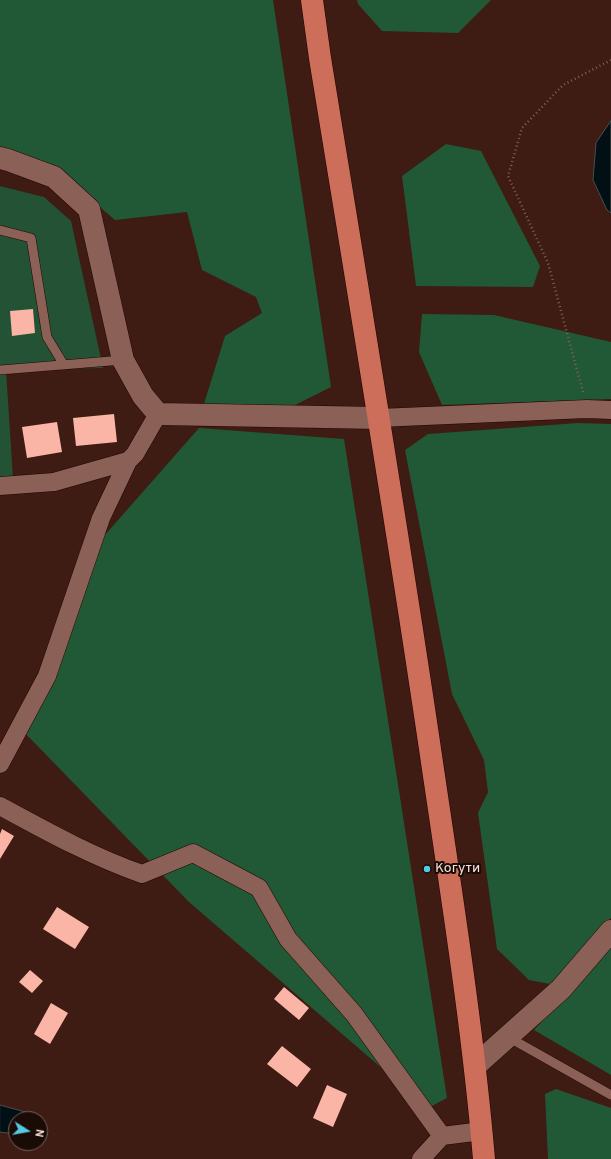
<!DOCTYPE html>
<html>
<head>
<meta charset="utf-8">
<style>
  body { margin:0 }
  #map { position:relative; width:611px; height:1159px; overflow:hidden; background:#3e1b13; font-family:Overpass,sans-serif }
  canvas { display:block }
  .north { position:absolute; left:8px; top:1111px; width:40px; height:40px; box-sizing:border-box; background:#1a0b07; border:1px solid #73605b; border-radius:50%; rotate:101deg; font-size:11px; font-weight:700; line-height:16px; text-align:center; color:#f9e0da }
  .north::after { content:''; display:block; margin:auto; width:14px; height:18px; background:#56c9e1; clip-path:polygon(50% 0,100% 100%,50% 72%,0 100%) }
</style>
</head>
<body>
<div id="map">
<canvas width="611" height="1159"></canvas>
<div class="north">N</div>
</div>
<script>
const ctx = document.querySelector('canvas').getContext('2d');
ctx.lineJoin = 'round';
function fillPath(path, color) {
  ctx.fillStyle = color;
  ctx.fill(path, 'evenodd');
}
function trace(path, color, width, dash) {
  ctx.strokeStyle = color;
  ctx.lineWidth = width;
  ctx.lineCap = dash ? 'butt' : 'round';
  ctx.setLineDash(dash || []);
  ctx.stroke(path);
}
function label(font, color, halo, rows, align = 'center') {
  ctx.font = font + ' Overpass,sans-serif';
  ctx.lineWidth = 4;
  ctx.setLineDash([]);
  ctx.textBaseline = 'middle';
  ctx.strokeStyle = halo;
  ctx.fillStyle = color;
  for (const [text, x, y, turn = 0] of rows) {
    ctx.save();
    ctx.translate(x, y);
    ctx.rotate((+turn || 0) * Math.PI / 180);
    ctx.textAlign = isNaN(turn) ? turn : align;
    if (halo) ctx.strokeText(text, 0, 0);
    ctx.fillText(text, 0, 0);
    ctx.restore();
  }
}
fillPath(new Path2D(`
  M 0,186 L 44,197 L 71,221 L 103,368 L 6,370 L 13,478 L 0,482 Z`), '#245234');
fillPath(new Path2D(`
  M 0,0 L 273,0 L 331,387 L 287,409 L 203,407 L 225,336 L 262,313 L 256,297 L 202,270 L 187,212 L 115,220 L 60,173 L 0,153 Z
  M 357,0 L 491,0 L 458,33 L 382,31 L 358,4 Z
  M 446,144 L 481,151 L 540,266 L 533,287 L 416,286 L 402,176 Z
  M 422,314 L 494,315 L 611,342 L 611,399 L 442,405 L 419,352 Z
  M 578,423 L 611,424 L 611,918 L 550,984 L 529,980 L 497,949 L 478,813 L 488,792 L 484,760 L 452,694 L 405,450 L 428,434 Z
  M 199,428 L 344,439 L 447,1098 L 428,1108 L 189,902 L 24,732 L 90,552 Z
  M 611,947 L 611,1075 L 534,1030 Z
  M 556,1089 L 611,1108 L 611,1159 L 548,1159 L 545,1094 Z`), '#215936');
const water = new Path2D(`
  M 611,121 L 611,213 L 607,210 L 593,180 L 596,143 Z
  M 0,1105 L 29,1113 L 34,1119 L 16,1119 L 16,1131 L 7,1133 L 0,1132 Z`);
fillPath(water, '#001015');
trace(water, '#4b4e50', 1);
fillPath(new Path2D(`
  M 33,309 L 35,333 L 12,336 L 10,311 Z
  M 114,414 L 117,442 L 76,446 L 73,418 Z
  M 57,422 L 62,452 L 27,458 L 22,427 Z
  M 2,829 L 14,836 L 0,859 L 0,834 Z
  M 57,907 L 89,927 L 75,949 L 43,929 Z
  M 30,970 L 43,981 L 32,993 L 19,982 Z
  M 284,987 L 309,1008 L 299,1020 L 274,999 Z
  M 51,1003 L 68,1013 L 50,1044 L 34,1034 Z
  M 282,1046 L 311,1069 L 297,1087 L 267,1064 Z
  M 327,1085 L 347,1094 L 333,1127 L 313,1118 Z`), '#fab5a6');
const service = new Path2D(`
  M 0,230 L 31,238 L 47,337 L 64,365
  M 0,370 L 123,360
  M 508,1037 L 611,1095`);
const minor = new Path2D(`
  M 379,418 L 587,409 L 611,410
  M 0,486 L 54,482 L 128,461
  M 0,764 L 47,676 L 101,518 L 128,461 L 135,454 L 158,414
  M 0,806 C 46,831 93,857 142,874 L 193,853 L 259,888 L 288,939 L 354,1014 L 442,1136
  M 421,1159 L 442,1136 L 482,1131`);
const tertiary = new Path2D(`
  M 0,158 L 8,160 L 54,177 L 89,209 L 123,360 L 143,396 L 158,414 L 379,418
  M 475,1066 L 561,989 L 611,931`);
const trunk = new Path2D(`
  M 312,0 L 320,58 C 359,297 399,536 434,776 C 453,904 473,1031 484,1159`);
trace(service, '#230401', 10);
trace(minor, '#230401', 19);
trace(tertiary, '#230401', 23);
trace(trunk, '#230401', 23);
trace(new Path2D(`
  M 583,392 L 548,263 L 508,176 L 522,128 L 563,85 L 611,60`), '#81615a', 2.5, [1, 3]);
trace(service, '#8a6057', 9);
trace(minor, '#8a6057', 18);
trace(tertiary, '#8a6057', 22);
trace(trunk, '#cc6e5a', 22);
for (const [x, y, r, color] of [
  [427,869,4,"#56c9e1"]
]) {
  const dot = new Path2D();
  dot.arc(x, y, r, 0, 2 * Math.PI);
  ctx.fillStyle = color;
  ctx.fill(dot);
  trace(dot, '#1a0b07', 1.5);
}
label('14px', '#f9e0da', '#1a0b07', [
  ["Когути",435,869]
], 'left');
</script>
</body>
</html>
